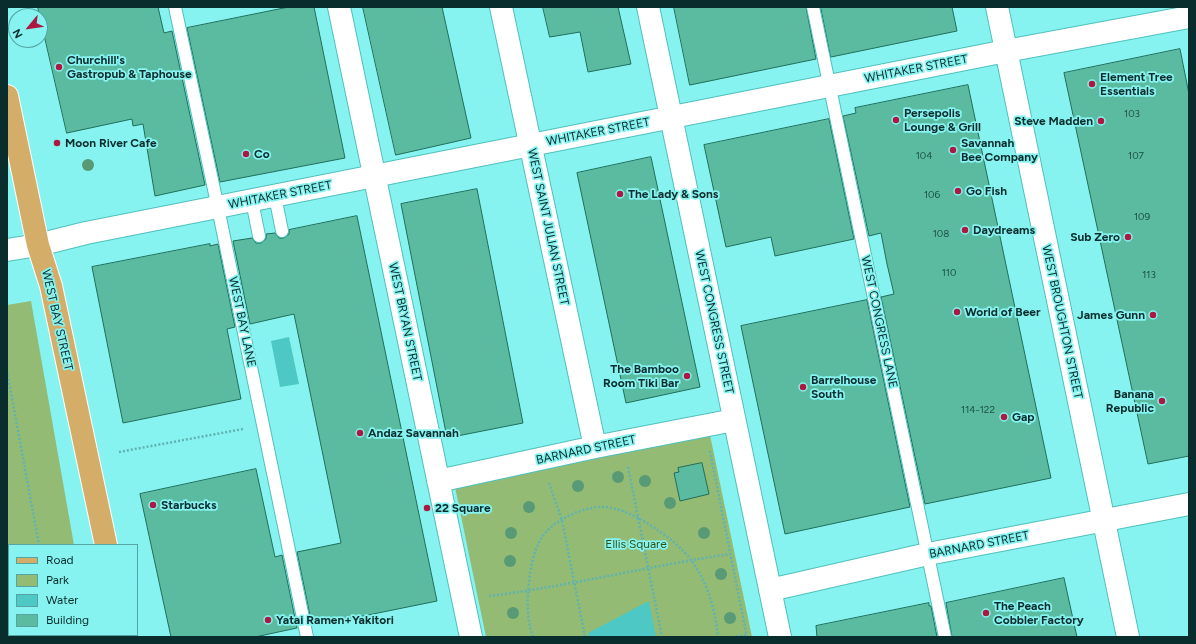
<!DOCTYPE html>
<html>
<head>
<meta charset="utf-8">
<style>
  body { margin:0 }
  #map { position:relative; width:1196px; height:644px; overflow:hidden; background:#87f3f0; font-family:Figtree,sans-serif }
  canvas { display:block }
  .frame { position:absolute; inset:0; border:8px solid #092d2c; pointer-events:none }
  .legend { position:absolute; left:8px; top:544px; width:130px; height:92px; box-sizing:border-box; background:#87f3f0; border:1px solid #55a4a2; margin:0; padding:5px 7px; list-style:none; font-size:12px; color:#092d2c }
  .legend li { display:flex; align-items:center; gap:8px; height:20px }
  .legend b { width:20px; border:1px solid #55a4a2 }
  .north { position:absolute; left:8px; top:8px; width:40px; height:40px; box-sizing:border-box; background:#87f3f0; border:1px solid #55a4a2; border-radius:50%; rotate:241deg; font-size:11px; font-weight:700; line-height:16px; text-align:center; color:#092d2c }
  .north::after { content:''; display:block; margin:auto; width:14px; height:18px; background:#ac1842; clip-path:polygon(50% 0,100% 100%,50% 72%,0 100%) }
</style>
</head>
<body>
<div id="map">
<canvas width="1196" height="644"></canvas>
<div class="frame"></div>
<ul class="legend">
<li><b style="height:5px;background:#d4ae68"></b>Road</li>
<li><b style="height:11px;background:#93bb74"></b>Park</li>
<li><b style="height:11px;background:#4dc8c5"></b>Water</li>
<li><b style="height:11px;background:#5abba0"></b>Building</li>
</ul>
<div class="north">N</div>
</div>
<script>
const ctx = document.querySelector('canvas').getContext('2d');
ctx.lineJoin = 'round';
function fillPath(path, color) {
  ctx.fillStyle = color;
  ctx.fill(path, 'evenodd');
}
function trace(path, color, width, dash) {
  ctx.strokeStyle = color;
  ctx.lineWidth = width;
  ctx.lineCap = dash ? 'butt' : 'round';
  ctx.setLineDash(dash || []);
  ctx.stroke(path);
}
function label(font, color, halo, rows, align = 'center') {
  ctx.font = font + ' Figtree,sans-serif';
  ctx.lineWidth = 3.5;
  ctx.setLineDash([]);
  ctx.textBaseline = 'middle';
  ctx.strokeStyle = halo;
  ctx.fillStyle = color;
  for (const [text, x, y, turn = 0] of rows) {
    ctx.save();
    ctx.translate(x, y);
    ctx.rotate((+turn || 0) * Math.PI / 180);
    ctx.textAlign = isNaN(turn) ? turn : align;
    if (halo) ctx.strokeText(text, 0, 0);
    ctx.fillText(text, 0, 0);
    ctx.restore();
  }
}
fillPath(new Path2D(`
  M 31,301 L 74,545 L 9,545 L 9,629 L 7,630 L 7,305 Z
  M 710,435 L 752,637 L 486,637 L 455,487 Z`), '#93bb74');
fillPath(new Path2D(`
  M 289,337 L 299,384 L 280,387 L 271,341 Z
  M 649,601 L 656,637 L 589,637 L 588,633 Z`), '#4dc8c5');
const building = new Path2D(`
  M 38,7 L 158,7 L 164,33 L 172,31 L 205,185 L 155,196 L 143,124 L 133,126 L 132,119 L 67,133 Z
  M 289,7 L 314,7 L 345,158 L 220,182 L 187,28 Z
  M 363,7 L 442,7 L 471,138 L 396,155 Z
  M 543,7 L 618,7 L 631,64 L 588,72 L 580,32 L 550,37 Z
  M 674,7 L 806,7 L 816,59 L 690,85 Z
  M 821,7 L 952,7 L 957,31 L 831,57 Z
  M 1180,49 L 1189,94 L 1189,456 L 1148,464 L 1064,73 Z
  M 968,85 L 1051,478 L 925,504 L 881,297 L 894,294 L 887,264 L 881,233 L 869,236 L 843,116 L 856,113 L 855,108 Z
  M 829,119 L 854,239 L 775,256 L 771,237 L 726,247 L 704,145 Z
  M 651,157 L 700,387 L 626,403 L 577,173 Z
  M 477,189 L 523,423 L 447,438 L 401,204 Z
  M 357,216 L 437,601 L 319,625 L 319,623 L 312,625 L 297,552 L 341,543 L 294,314 L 250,324 L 233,241 L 252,238 L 256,243 L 261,243 L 266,239 L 266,234 L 275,233 L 279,238 L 284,238 L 289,234 L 289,230 Z
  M 210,244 L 210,246 L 218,244 L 235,327 L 227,329 L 241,399 L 123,423 L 92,267 Z
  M 867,300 L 910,507 L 785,534 L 741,326 Z
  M 702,463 L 709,494 L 680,501 L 674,473 L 679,472 L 678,468 Z
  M 256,469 L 275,557 L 282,555 L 297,628 L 255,637 L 171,637 L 140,494 Z
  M 1064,578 L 1077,637 L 952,637 L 946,603 Z
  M 929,603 L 929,606 L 931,606 L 937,637 L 817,637 L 816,626 Z`);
fillPath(building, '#5abba0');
trace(building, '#216e5a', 1);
const lane = new Path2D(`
  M 175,7 L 218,208 L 307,637
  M 813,7 L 945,637
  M 275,196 L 282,231
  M 252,201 L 259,236`);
const street = new Path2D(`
  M 339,7 L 471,637
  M 501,7 L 595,447
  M 648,7 L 780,637
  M 7,250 L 38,245
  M 438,481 L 595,447 L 734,420
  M 770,590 L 928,554 L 1189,504`);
const secondary = new Path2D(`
  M 997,7 L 1128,637
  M 38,245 L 86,233 L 1006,51 L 1189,17`);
const primary = new Path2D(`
  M 7,96 L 38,245 L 51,286 L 106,545
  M 125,635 L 126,637`);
trace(lane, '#50c0bc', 14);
trace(street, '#50c0bc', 24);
trace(secondary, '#50c0bc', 24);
trace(primary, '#fff', 24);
trace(new Path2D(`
  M 7,371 L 39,545
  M 710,451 L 747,637
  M 119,452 L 243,429
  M 628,467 L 662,637
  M 549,483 L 562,520 L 585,637
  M 489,596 C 570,586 649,566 730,554
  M 55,635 L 56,637
  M 533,637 C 526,618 527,595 530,574 C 532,560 536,543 546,532 C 558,519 581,508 600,507 C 627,505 676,539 692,561 C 708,584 715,609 718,637
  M 732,637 L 747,635`), '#5fb3b1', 2.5, [2, 2]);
trace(lane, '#fff', 12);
trace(street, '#fff', 22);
trace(secondary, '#fff', 22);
trace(primary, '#d4ae68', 22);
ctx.fillStyle = '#589a75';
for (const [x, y] of [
  [88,165],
  [618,477],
  [645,481],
  [578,486],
  [670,503],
  [529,507],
  [511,533],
  [704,533],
  [510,561],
  [721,574],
  [513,613],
  [730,618]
]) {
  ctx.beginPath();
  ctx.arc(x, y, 6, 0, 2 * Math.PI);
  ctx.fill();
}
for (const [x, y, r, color] of [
  [59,67,4,"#ac1842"],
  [1092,84,4,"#ac1842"],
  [896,120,4,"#ac1842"],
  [1101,121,4,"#ac1842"],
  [57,143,4,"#ac1842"],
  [953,150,4,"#ac1842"],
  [246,154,4,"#ac1842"],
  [958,191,4,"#ac1842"],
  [620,194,4,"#ac1842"],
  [965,230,4,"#ac1842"],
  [1128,237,4,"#ac1842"],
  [957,312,4,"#ac1842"],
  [1153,315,4,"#ac1842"],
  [687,376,4,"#ac1842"],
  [803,387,4,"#ac1842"],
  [1162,401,4,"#ac1842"],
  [1004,417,4,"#ac1842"],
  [360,433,4,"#ac1842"],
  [153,505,4,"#ac1842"],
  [427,508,4,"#ac1842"],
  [986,613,4,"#ac1842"],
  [268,620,4,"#ac1842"]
]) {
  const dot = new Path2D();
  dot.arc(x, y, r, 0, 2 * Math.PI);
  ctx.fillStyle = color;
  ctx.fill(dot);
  trace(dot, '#87f3f0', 1.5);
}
label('10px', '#1d5049', null, [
  ["103",1132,114],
  ["104",924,156],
  ["107",1136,156],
  ["106",932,195],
  ["109",1142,217],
  ["108",941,234],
  ["110",949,273],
  ["113",1149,275],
  ["114-122",978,410]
]);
label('bold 12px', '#092d2c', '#87f3f0', [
  ["Churchill's",67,60],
  ["Gastropub & Taphouse",67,74],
  ["Element Tree",1100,77],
  ["Essentials",1100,91],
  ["Persepolis",904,113],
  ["Lounge & Grill",904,127],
  ["Steve Madden",1093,121,"right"],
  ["Moon River Cafe",65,143],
  ["Savannah",961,143],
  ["Bee Company",961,157],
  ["Co",254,154],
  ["Go Fish",966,191],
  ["The Lady & Sons",628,194],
  ["Daydreams",973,230],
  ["Sub Zero",1120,237,"right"],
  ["World of Beer",965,312],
  ["James Gunn",1145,315,"right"],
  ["The Bamboo",679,369,"right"],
  ["Room Tiki Bar",679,383,"right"],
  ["Barrelhouse",811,380],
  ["South",811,394],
  ["Banana",1154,394,"right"],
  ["Republic",1154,408,"right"],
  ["Gap",1012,417],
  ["Andaz Savannah",368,433],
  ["Starbucks",161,505],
  ["22 Square",435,508],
  ["The Peach",994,606],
  ["Cobbler Factory",994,620],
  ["Yatai Ramen+Yakitori",276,620]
], 'left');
label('12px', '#092d2c', '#87f3f0', [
  ["WHITAKER STREET",916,69,-11],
  ["WHITAKER STREET",598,132,-11],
  ["WHITAKER STREET",280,195,-11],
  ["WEST SAINT JULIAN STREET",548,227,78],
  ["WEST BAY STREET",57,320,77],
  ["WEST BAY LANE",242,322,78],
  ["WEST BRYAN STREET",405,322,78],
  ["WEST CONGRESS STREET",714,322,78],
  ["WEST CONGRESS LANE",879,322,78],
  ["WEST BROUGHTON STREET",1062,322,78],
  ["BARNARD STREET",586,450,-12],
  ["BARNARD STREET",979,545,-11]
]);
label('12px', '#325211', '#87f3f0', [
  ["Ellis Square",636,544]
]);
</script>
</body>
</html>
